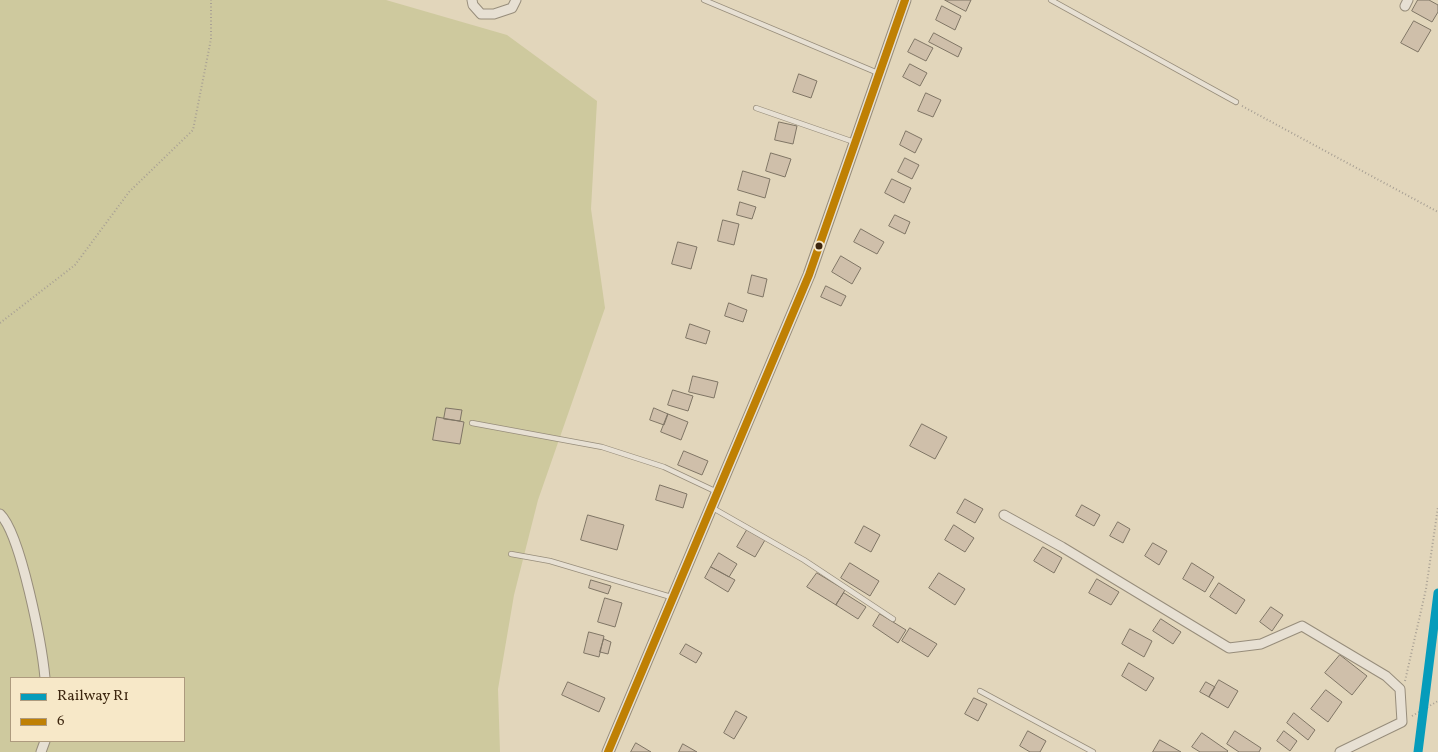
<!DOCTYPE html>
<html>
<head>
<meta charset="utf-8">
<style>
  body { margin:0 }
  #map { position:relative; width:1438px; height:752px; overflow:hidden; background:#e2d6bb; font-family:Vollkorn,serif }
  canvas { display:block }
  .legend { position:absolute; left:10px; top:677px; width:175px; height:65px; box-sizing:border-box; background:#f7e8c8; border:1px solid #ad9a7e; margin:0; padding:6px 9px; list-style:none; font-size:15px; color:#3d260f }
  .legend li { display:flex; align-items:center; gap:10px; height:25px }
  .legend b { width:25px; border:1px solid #ad9a7e }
</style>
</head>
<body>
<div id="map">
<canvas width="1438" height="752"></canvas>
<ul class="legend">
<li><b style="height:6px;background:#069cbb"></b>Railway R1</li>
<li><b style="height:6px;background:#bf8004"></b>6</li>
</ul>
</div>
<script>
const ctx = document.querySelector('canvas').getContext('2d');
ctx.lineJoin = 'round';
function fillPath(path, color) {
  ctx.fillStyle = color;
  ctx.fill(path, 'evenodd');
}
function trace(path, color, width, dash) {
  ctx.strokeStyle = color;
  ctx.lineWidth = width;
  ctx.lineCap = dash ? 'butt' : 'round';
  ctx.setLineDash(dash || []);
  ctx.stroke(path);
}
fillPath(new Path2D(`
  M 0,0 L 386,0 L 507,35 L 597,101 L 591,209 L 605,308 L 538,500 L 514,595 L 498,689 L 500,752 L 0,752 ZM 11,678 L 184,678 L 184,741 L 11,741 Z`), '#cec99e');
const building = new Path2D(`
  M 945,0 L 971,0 L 966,11 Z
  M 1418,0 L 1429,0 L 1438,5 L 1438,12 L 1432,22 L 1412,11 Z
  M 942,6 L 961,16 L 955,30 L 936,20 Z
  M 1414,21 L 1431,30 L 1418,52 L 1401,43 Z
  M 934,33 L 962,48 L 958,57 L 929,42 Z
  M 915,39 L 933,48 L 926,61 L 908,52 Z
  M 910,64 L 927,73 L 920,86 L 903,77 Z
  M 799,74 L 817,81 L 811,98 L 793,92 Z
  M 926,93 L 941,100 L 933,117 L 918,111 Z
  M 779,122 L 797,126 L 793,144 L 775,140 Z
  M 906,131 L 922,139 L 915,153 L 900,145 Z
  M 771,153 L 791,159 L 785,177 L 766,171 Z
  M 905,158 L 919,165 L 912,179 L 898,172 Z
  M 743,171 L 770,179 L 765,198 L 738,190 Z
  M 892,179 L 911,188 L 904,203 L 885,193 Z
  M 740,202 L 756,207 L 752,219 L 737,215 Z
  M 895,215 L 910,222 L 905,234 L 889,226 Z
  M 723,220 L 739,224 L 734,245 L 718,241 Z
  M 861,229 L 884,242 L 877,254 L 854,242 Z
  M 678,242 L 697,247 L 691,269 L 672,264 Z
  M 841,256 L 861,268 L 852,284 L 832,272 Z
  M 752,275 L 767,279 L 763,297 L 748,293 Z
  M 826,286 L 846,296 L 841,306 L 821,297 Z
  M 729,303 L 747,310 L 743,322 L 725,316 Z
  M 690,324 L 710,331 L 706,344 L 686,338 Z
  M 693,376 L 718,382 L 714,398 L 689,392 Z
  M 673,390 L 693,396 L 688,411 L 668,405 Z
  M 446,408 L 462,410 L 460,421 L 444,419 Z
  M 654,408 L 668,414 L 664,425 L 650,420 Z
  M 668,414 L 688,422 L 681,440 L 661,432 Z
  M 437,417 L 464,422 L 460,444 L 433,440 Z
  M 922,424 L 947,437 L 935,459 L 910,446 Z
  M 684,451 L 708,461 L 702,475 L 678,465 Z
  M 660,485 L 687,494 L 683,508 L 656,500 Z
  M 965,499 L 983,509 L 975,523 L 957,513 Z
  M 1082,505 L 1100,515 L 1094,526 L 1076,516 Z
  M 588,515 L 624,525 L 617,550 L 581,540 Z
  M 1118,522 L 1130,529 L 1123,543 L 1110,536 Z
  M 954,525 L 974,538 L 965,552 L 945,540 Z
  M 864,526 L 880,535 L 871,552 L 855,543 Z
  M 747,530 L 765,540 L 755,557 L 737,547 Z
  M 1153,543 L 1167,551 L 1159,565 L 1145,556 Z
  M 1043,547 L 1062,558 L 1054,573 L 1034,561 Z
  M 719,553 L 737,564 L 729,577 L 711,567 Z
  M 850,563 L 879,581 L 870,596 L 841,578 Z
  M 1192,563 L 1214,577 L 1205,592 L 1183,579 Z
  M 711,567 L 735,580 L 728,592 L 705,578 Z
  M 817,573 L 845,590 L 836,605 L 807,587 Z
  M 939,573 L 965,589 L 955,605 L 929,588 Z
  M 1097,579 L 1119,592 L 1111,605 L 1089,593 Z
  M 591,580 L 611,586 L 608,594 L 589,588 Z
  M 1219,583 L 1245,600 L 1236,614 L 1210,597 Z
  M 844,593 L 866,607 L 858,619 L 836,605 Z
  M 605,598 L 622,603 L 615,627 L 598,622 Z
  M 1271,607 L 1283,615 L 1272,631 L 1260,622 Z
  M 880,614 L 906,630 L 898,643 L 873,626 Z
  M 1161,619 L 1181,632 L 1173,644 L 1153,631 Z
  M 910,628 L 937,644 L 928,657 L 902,641 Z
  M 1130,629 L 1152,641 L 1144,657 L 1122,644 Z
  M 589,632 L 604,636 L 599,657 L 584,653 Z
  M 604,639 L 611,642 L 608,654 L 600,652 Z
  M 686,644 L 702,653 L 696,663 L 680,654 Z
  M 1340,655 L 1367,676 L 1352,695 L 1325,673 Z
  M 1129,663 L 1154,678 L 1146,691 L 1122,676 Z
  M 1219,680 L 1238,691 L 1228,708 L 1209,697 Z
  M 568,682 L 605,698 L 599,712 L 562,695 Z
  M 1206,682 L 1215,687 L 1209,697 L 1200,692 Z
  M 1326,690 L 1342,702 L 1328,722 L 1311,709 Z
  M 974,698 L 987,704 L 978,721 L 965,714 Z
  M 736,711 L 747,717 L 734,739 L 724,733 Z
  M 1294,713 L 1315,730 L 1308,740 L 1287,723 Z
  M 1028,731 L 1046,741 L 1040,752 L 1030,752 L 1020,746 Z
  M 1235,731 L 1261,748 L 1259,752 L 1239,752 L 1227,744 Z
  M 1284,731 L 1297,741 L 1290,751 L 1277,741 Z
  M 1202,733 L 1228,751 L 1227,752 L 1200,752 L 1192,747 Z
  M 1160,740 L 1181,752 L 1153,752 Z
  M 636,743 L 651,752 L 631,752 Z
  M 683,744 L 697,752 L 679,752 Z`);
fillPath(building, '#cfbfaa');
trace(building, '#7f7565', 1);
const service = new Path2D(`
  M 704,0 L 878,73
  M 1051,0 L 1236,102
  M 756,108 L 854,142
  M 472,423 L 602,447 L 664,467 L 717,492
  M 711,507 L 804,560 L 893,619
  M 511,554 L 550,561 L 671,597
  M 980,691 L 1093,752`);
const minor = new Path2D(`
  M 472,0 L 473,5 L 481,14 L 494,14 L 512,8 L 516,0
  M 1405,6 L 1408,0
  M 0,514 C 21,534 42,646 45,678
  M 1004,515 L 1062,547 L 1229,648 L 1261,644 L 1302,626 L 1386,676 L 1400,689 L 1402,722 L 1340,752
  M 41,752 L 45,741`);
const tertiary = new Path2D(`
  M 608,752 L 809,275 L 905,0`);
trace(service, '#978d7b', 6);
trace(minor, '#978d7b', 11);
trace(tertiary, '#978d7b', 13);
trace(new Path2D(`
  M 1242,106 L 1438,212
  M 0,323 L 75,265 L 129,192 L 193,130 L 211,39 L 211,0
  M 1405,681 L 1426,589 L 1438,507
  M 1412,716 L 1438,701`), '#a8a094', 2, [1, 2.5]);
trace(service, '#e7e0d3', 4.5);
trace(minor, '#e7e0d3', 9);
trace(tertiary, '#e7e0d3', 11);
trace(new Path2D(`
  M 608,752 L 809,275 L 905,0`), '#bf8004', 8);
trace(new Path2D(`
  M 1418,752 L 1438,593`), '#069cbb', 9);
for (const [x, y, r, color] of [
  [819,246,4.5,"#3d260f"]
]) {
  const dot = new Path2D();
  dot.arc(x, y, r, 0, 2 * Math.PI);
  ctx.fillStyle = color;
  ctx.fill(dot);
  trace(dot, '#f7e8c8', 2);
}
</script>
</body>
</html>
